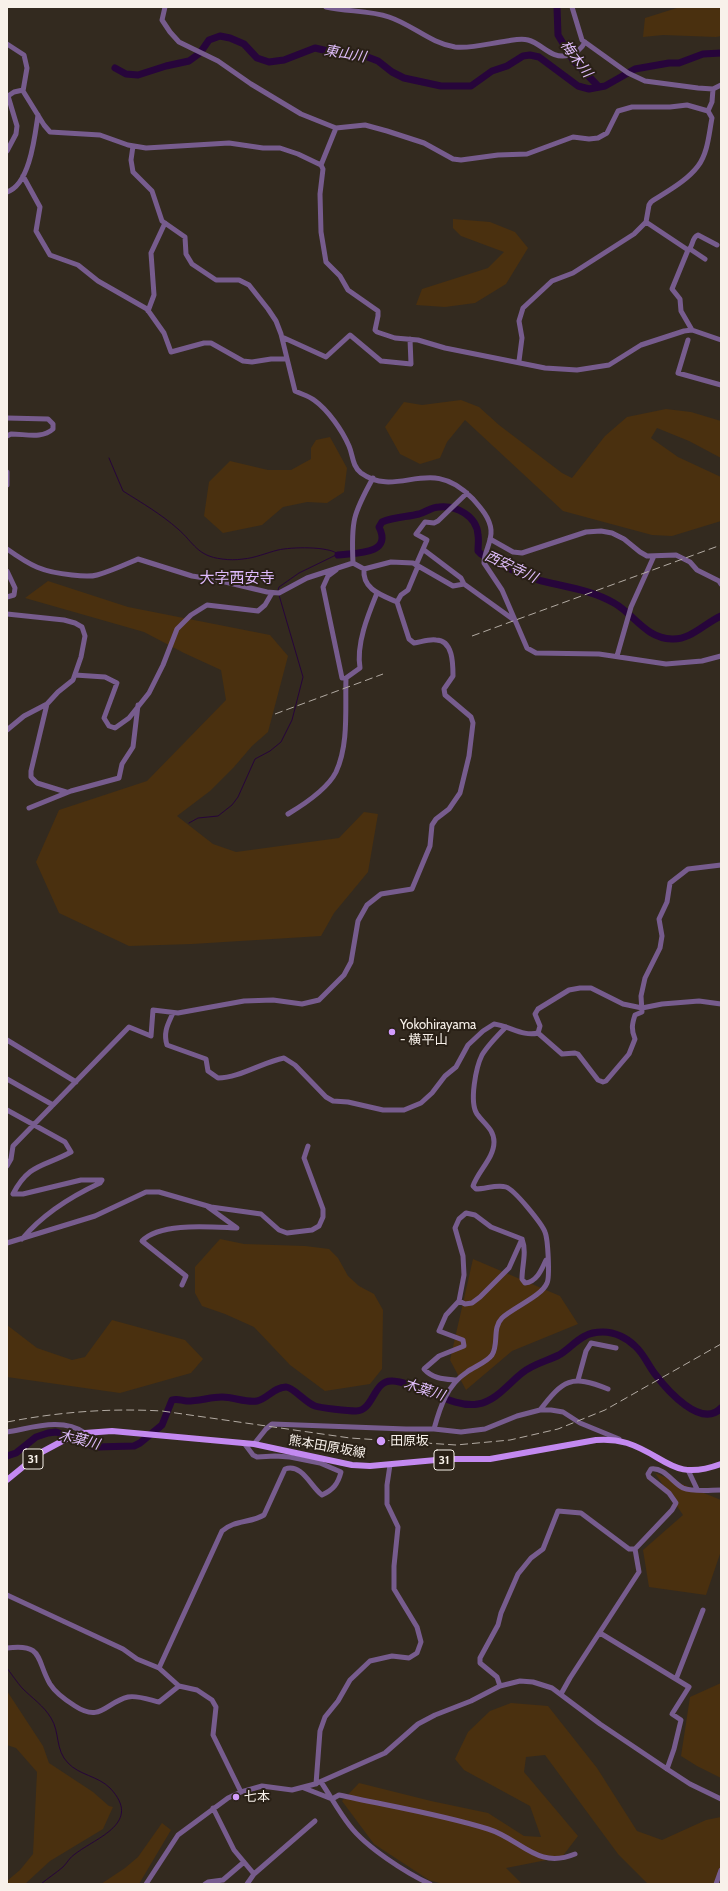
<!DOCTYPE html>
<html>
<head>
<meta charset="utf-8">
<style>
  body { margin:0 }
  #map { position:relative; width:728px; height:1891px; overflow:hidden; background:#332a1f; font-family:Cabin,sans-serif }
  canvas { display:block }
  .frame { position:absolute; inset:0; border:8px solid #f8f1ea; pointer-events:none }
</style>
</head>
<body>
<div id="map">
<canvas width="728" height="1891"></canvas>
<div class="frame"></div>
</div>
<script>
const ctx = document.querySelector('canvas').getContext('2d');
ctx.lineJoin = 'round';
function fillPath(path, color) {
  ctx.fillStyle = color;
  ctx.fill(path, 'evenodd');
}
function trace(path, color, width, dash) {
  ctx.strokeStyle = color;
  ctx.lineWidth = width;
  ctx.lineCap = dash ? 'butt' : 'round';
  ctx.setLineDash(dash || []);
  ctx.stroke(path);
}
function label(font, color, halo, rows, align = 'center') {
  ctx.font = font + ' Cabin,"Noto Sans JP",sans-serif';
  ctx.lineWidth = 4;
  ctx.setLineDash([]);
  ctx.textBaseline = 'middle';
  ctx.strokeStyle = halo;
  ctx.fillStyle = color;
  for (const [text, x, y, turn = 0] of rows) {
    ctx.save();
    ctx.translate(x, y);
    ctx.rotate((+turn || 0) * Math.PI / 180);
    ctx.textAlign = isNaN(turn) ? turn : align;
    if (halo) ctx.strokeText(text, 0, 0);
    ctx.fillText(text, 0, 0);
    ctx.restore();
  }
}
fillPath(new Path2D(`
  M 680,7 L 721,7 L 721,36 L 716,37 L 663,35 L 643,37 L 645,18 Z
  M 453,219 L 490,222 L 515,232 L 528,248 L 506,284 L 475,303 L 445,307 L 416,305 L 422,289 L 488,268 L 504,252 L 461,236 L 453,228 Z
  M 461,400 L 479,407 L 499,425 L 562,473 L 572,478 L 605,436 L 627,417 L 666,409 L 691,412 L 721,421 L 721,458 L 689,441 L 657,428 L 651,438 L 678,457 L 721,477 L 721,521 L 672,536 L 652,535 L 563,511 L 465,420 L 447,442 L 440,458 L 420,464 L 400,454 L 385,427 L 404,402 L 422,405 Z
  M 330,437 L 347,468 L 344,492 L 327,503 L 307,502 L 283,507 L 262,525 L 223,533 L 204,516 L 209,482 L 230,461 L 268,470 L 291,470 L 311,459 L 311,448 L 316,440 Z
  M 48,581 L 128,607 L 270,635 L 288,656 L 268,732 L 252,746 L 234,767 L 210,791 L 177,816 L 213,844 L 236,852 L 339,838 L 364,812 L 378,814 L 368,872 L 334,913 L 321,936 L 192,944 L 129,946 L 59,913 L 36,862 L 59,810 L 147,781 L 226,700 L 221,670 L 184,653 L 144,632 L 25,598 Z
  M 220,1239 L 244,1244 L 305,1246 L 329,1249 L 338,1258 L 348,1276 L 359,1286 L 374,1294 L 383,1310 L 382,1369 L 370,1384 L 325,1391 L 290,1365 L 254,1327 L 225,1314 L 202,1306 L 195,1293 L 195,1267 Z
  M 473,1259 L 560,1296 L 578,1324 L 512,1351 L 466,1390 L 450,1360 Z
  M 112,1320 L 185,1340 L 203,1359 L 191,1373 L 120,1393 L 7,1377 L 7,1325 L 37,1348 L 72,1360 L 85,1357 Z
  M 655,1473 L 721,1500 L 721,1551 L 706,1595 L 649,1587 L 643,1550 L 683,1515 Z
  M 721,1683 L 721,1778 L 697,1766 L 681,1756 L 690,1697 Z
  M 7,1691 L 43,1746 L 49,1763 L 93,1792 L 109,1806 L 113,1807 L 103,1829 L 50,1861 L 25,1884 L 7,1884 L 7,1881 L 20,1870 L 33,1854 L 37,1772 L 16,1748 L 7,1745 Z
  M 511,1703 L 548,1706 L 597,1768 L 637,1831 L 662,1840 L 706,1820 L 721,1817 L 721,1884 L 648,1884 L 618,1854 L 545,1755 L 526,1757 L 524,1772 L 578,1836 L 562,1857 L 506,1868 L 522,1884 L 443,1884 L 429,1880 L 374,1844 L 342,1801 L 359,1783 L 431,1801 L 488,1813 L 524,1836 L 541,1837 L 530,1806 L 464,1770 L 455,1759 L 468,1732 L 490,1711 Z
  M 162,1823 L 171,1830 L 139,1884 L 101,1884 L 125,1868 L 138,1857 Z`), '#4a300f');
trace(new Path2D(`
  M 109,458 L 123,491 C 142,503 161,514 178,529 C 194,543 197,556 222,559 C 229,560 236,560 243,559 C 255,558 266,553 278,550 C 291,547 328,546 338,554 L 299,573 L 279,587 L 278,590
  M 189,823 L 198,818 L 218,816 L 232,805 L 238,797 L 255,759 L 270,751 L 281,742 L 292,720 L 303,677 L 279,595
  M 7,1668 C 12,1675 17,1682 22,1688 C 32,1698 44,1706 51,1718 C 60,1732 55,1750 68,1763 C 79,1775 98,1776 110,1788 C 143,1823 97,1837 75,1854 C 70,1857 67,1863 63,1867 C 56,1873 48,1878 41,1884`), '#27053b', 1);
trace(new Path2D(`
  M 557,7 L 558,35 L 573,60 L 598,86
  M 115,68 L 126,74 L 138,75 L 166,66 L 189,61 L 200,53 L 209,40 L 220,36 L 230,38 L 244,44 L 257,58 L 269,62 L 284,60 L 315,48 L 345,55 L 365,56 L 378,61 L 392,72 L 404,78 L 441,86 L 471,86 L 492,71 L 507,66 L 523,56 L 530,55 L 539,57 L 578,86 L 589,89 L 605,86 L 635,69 L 669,63 L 679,63 L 703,54 L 721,53
  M 338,555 C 355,553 393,555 379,527 L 382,522 C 394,517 407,517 419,514 C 426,512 432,507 439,507 C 456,505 477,516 478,535 C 479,540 478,545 478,551 L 481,554 C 499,564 521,576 542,581 C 566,587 592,590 614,603 C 634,614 645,638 672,639 C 691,640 705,623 721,616
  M 7,1456 L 16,1453 L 36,1437 L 48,1433 L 56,1432 L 65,1435 L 95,1447 L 134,1446 L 140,1443 L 162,1425 L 172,1400 C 178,1398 182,1401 187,1401 C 199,1401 211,1397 222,1397 C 234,1397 246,1403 257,1401 C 267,1399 274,1387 286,1387 C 293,1387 306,1403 315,1406 C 321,1408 348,1411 356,1411 C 374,1411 373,1379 393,1381 C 419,1383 454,1409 478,1404 C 496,1401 508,1384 522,1373 C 533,1364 547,1361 559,1355 C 568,1350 575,1341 585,1336 C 590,1333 597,1332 603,1332 C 615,1332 627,1338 635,1346 C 644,1354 648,1365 655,1374 C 667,1390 701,1429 721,1408`), '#27053b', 7);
trace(new Path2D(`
  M 165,7 L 162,20 L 170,32 L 179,42 L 218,61 L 251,84 L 301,114 L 336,128 L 365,125 L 387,131 L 424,143 L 453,159 L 461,160 L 498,155 L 527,154 L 573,137 L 589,139 L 598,138 L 607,133 L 618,111 L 632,107 L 670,107 L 687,105 L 708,111 L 712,118 C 709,133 708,153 698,166 C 687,181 666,192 651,202 L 649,205 L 646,222 L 634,234 L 573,273 L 552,281 L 523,308 L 519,321 L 522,338 L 519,361
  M 326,7 C 347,12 369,10 389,17 C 413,25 430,43 455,47 C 471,49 491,43 507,41 C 514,40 521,38 528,40 C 543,44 551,60 569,55 C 576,53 582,48 585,42
  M 572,7 L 582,40 L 628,73 L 645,81 L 698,88 L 713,89 L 721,85
  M 7,44 L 24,55 L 27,68 L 23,91 L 44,125 L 50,132 L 100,135 L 128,145 L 146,148 L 229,143 L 263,148 L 280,148 L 298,154 L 321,165
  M 708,111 L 712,102 L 713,89
  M 336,128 L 321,165 L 323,169 L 320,194 L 321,232 L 326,262 L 340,276 L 348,290 L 378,311 L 378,316 L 375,330 L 377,332 L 395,338 L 418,340 L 445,348 L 545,368 L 577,370 L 609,365 L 641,345 L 684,331 L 692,330 L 721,340
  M 133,146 L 131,160 L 133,172 L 152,191 L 162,221 L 185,237 L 186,254 L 192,264 L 216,280 L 239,280 L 249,285 L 268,309 L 276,321 L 281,334 L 295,391 C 301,394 309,396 314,400 C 328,410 342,430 349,446 C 353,455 352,466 361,473 C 399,500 430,453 473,499 C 481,508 490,518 491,530 C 492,542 484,552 484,563 L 502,590 L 527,648 L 536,653 L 599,654 L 666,664 L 702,661 L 721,656
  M 7,151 L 16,134 L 17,126 L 8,96 L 14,92 L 23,90
  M 23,176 L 40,207 L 36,231 L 50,255 L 78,265 L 98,281 L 147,309 L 164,333 L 171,352 L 204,343 L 211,343 L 243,361 L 252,362 L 271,359 L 287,359
  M 7,192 C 30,185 35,135 38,115
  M 646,222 L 688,250 L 672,289 L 680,299 L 681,311 L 692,330
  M 690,249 L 705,259
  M 688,250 C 694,246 691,238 698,235 L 717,245
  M 148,311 L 154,295 L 151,253 L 165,223
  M 282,337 L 326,357 L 350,335 L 381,361 L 411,364 L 410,339
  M 688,340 L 678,373 L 721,385
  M 7,418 L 48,419 L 53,424 L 53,429 C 42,439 26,434 11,434 L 7,436
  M 7,472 L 7,485
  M 490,539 L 513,552 L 522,553 L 586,532 L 601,531 L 612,533 L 624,539 L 640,552 L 647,556 L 676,555 L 690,562 L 697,570 L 719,581 L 721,584
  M 7,549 C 31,566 42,572 72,575 C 80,576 90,577 97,575 C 111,571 124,565 138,559 L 192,576 L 217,580 L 267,592 L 279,593 L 307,578 L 353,563 L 364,569 L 391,562 L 413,563 L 453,586 L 464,584
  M 424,550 L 461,578 L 464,584 L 514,620
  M 353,563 C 351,521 353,514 373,478
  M 416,565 L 427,540 L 416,534 L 425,522 L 434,523 L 438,521 L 467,493
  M 336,570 L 328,576 L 323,587 L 342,678
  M 7,571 L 15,588 L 14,595 L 7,597
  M 397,602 L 401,595 L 408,590 L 418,566
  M 7,614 L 64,620 L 75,623 L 82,627 L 85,636 L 81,657 L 73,680 L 58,692 L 47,704 L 24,716 L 7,730
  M 617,656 L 631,607 L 654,556
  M 75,675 L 105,677 L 117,683 L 104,718 L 109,726 L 115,728 L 129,718 L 149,693 L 163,665 L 177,629 L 191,615 L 207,605 L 258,611 L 265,605 L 272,593
  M 47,704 L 31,771 L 31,777 L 37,783 L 66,792
  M 29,808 L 71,791 L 119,778 L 122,764 L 133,747 L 138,705
  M 288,814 C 303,805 328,788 336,772 C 349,744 345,709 346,678 L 360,668 C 356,644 368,615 377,593
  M 173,1013 C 168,1024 163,1032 167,1045 L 206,1059 L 208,1071 L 218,1078 C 239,1078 263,1062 284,1058 L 295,1065 L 326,1097 L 333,1101 L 348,1102 L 383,1110 L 404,1110 L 421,1103 L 432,1093 L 445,1076 L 456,1067 L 468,1045 L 483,1031 L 494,1024 C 510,1026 523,1037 538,1033
  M 538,1033 L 562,1054 L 575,1053 L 578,1054 L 598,1080 L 603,1082 L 606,1081 L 629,1054 L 635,1039 C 631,1030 632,1024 635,1015 L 642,1012 L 641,996 L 645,978 L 660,948 L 662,936 L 659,919 L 667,902 L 670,883 L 688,869 L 721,865
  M 538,1033 L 540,1026 L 535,1014 L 538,1009 L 569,990 L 580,988 L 591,988 L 623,1004 L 642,1008 L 662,1004 L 699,1001 L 721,1004
  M 7,1040 L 76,1082
  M 7,1079 L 53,1105
  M 7,1110 L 65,1142 L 71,1152 C 44,1167 29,1163 13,1194 L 23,1194 L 81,1180 L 102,1180 L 100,1183 C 72,1196 42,1215 22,1239
  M 7,1166 L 11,1159 L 13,1146 L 129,1027 L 151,1036 L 153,1010 L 178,1013 L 244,1001 L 273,1000 L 302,1004 L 319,1000 L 344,975 L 351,962 L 358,921 L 367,905 L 381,894 L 412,889 L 430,846 L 432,825 L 436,819 L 449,809 L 460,793 L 469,756 L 473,723 L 471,717 L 445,695 L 444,689 L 453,676 C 453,664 453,640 436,640 C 429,639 421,642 414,643 L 409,639 L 397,602 C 381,595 362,589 364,569
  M 7,1243 L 95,1216 L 146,1192 L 159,1192 L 211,1207 L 261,1214 L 279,1230 L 287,1233 L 312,1230 L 319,1226 L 323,1217 L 323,1209 L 304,1158 L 308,1146
  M 182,1285 L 186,1276 L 142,1241 C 160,1222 211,1227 237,1228 L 208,1207
  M 459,1301 L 465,1304 L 472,1303 L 480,1297 L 509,1268 L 522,1239
  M 456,1380 C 444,1379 433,1379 424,1369 L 439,1356 L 464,1346 L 463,1340 L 439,1331 L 446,1315 L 459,1301 L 464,1275 L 463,1256 L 455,1228 L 459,1219 L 466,1213 L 475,1215 L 491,1227 L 522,1239 C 527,1252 522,1265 522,1279 L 525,1283 C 537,1282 542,1269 546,1260
  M 578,1380 L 586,1351 L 591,1343 L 616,1348
  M 540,1410 C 563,1380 571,1374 608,1389
  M 434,1429 C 440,1407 447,1385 467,1372 C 474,1367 487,1362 492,1355 C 499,1344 492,1328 502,1318 C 514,1307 542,1296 547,1283 C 550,1277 548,1239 545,1232 C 542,1224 515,1190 506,1187 C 497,1184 486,1189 476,1189 L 473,1186 C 478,1171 494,1158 494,1142 C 494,1129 484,1124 477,1114 C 469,1102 476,1067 482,1055 C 488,1045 498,1035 506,1027
  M 7,1432 C 32,1428 62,1417 85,1433
  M 254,1444 L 266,1429 L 272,1424 L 406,1429 L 434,1429 L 461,1432 L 485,1429 L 517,1416 L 540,1410 L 551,1410 L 563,1412 L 580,1423 L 619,1439
  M 688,1470 L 697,1489
  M 635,1549 L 672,1510 L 676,1503 L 669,1493 L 649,1477 L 648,1474 L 651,1469 C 664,1467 673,1483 683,1488 C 693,1492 710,1490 721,1490
  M 7,1595 L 123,1649 L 137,1659 L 159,1668 L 179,1686 L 197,1690 L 212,1700 L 216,1707 L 213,1735 L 241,1792
  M 600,1633 L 689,1687 L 672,1714 L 681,1720 L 674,1749 L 667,1769
  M 7,1648 C 44,1643 36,1660 50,1684 C 55,1692 67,1701 75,1706 C 101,1723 106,1702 128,1697 C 137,1695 150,1700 159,1702 L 179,1686
  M 159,1668 L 222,1531 C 234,1520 251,1523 264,1515 L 285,1469 C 302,1463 311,1487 322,1495 C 333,1490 338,1484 341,1472 L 320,1463 L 290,1457 L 275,1456 L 257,1457 L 253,1455 L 244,1443
  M 676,1679 L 703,1610
  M 500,1686 L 497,1677 L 480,1663 L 480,1658 L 498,1625 L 501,1613 L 518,1574 L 531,1558 L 543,1549 L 558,1511 L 581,1513 L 629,1549 L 635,1549
  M 561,1694 L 570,1678 L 639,1572 L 635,1549
  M 321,1782 C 331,1797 339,1812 350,1826 C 366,1847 406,1873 430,1884
  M 316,1784 L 320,1731 L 325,1717 L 338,1701 L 350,1680 L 370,1661 L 392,1656 L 409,1658 L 417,1653 L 421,1642 L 417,1627 L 394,1589 L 394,1566 L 398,1527 L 387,1504 L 387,1485 L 390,1465
  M 304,1788 L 332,1799 L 339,1795 C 389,1806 440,1814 488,1829 C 521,1839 537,1870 575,1854
  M 213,1808 L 234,1850 L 254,1874
  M 146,1884 L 178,1835 L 228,1798 L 241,1792 L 262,1786 L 292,1790 L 315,1784 L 385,1753 L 418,1724 L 435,1715 L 471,1701 L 500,1686 L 520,1681 L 533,1682 L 552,1688 L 600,1724 L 667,1769 L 690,1784 L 721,1799
  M 205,1884 L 208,1882 L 223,1880 L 244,1862
  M 247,1884 L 254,1874 L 315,1821
  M 716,1884 L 721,1870`), '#775c8e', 5);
trace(new Path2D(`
  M 7,1480 L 40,1453 L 68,1438 L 85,1433 L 112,1431 L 254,1444 L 352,1465 L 370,1466 L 447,1459 L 490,1459 L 596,1440 C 607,1439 617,1440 627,1443 C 667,1456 672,1482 721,1464`), '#c389f0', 6);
trace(new Path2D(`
  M 472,636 L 721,545
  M 275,714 L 383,674
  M 7,1422 C 59,1412 109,1408 162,1411 L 350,1438 L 456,1445 L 510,1440 L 558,1429 L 605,1410 L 721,1344`), '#b3aba3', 1, [8, 4]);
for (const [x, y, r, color] of [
  [392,1032,4,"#d29cfd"],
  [381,1441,5,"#d29cfd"],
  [236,1797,4,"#d29cfd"]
]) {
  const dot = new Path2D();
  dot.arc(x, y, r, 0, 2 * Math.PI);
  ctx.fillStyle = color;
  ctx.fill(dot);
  trace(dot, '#292016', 1.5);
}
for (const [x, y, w] of [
  [33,1459,20],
  [444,1460,20]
]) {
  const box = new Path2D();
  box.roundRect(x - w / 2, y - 10, w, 20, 3);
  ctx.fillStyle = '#292016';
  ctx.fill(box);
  trace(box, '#f8f1ea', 1);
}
label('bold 12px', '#f8f1ea', null, [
  ["31",33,1459],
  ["31",444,1460]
]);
label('13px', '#f8f1ea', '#292016', [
  ["Yokohirayama",400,1025],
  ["- 横平山",400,1040],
  ["田原坂",390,1441],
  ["七本",244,1797]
], 'left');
label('13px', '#f8f1ea', '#292016', [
  ["熊本田原坂線",327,1447,10]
]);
label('italic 14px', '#debcfa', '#292016', [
  ["東山川",345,54,10],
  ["梅木川",576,59,53],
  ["西安寺川",511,567,25],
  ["木葉川",424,1390,18],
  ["木葉川",79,1440,14]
]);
label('15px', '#debafd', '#292016', [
  ["大字西安寺",237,579]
]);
</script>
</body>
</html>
